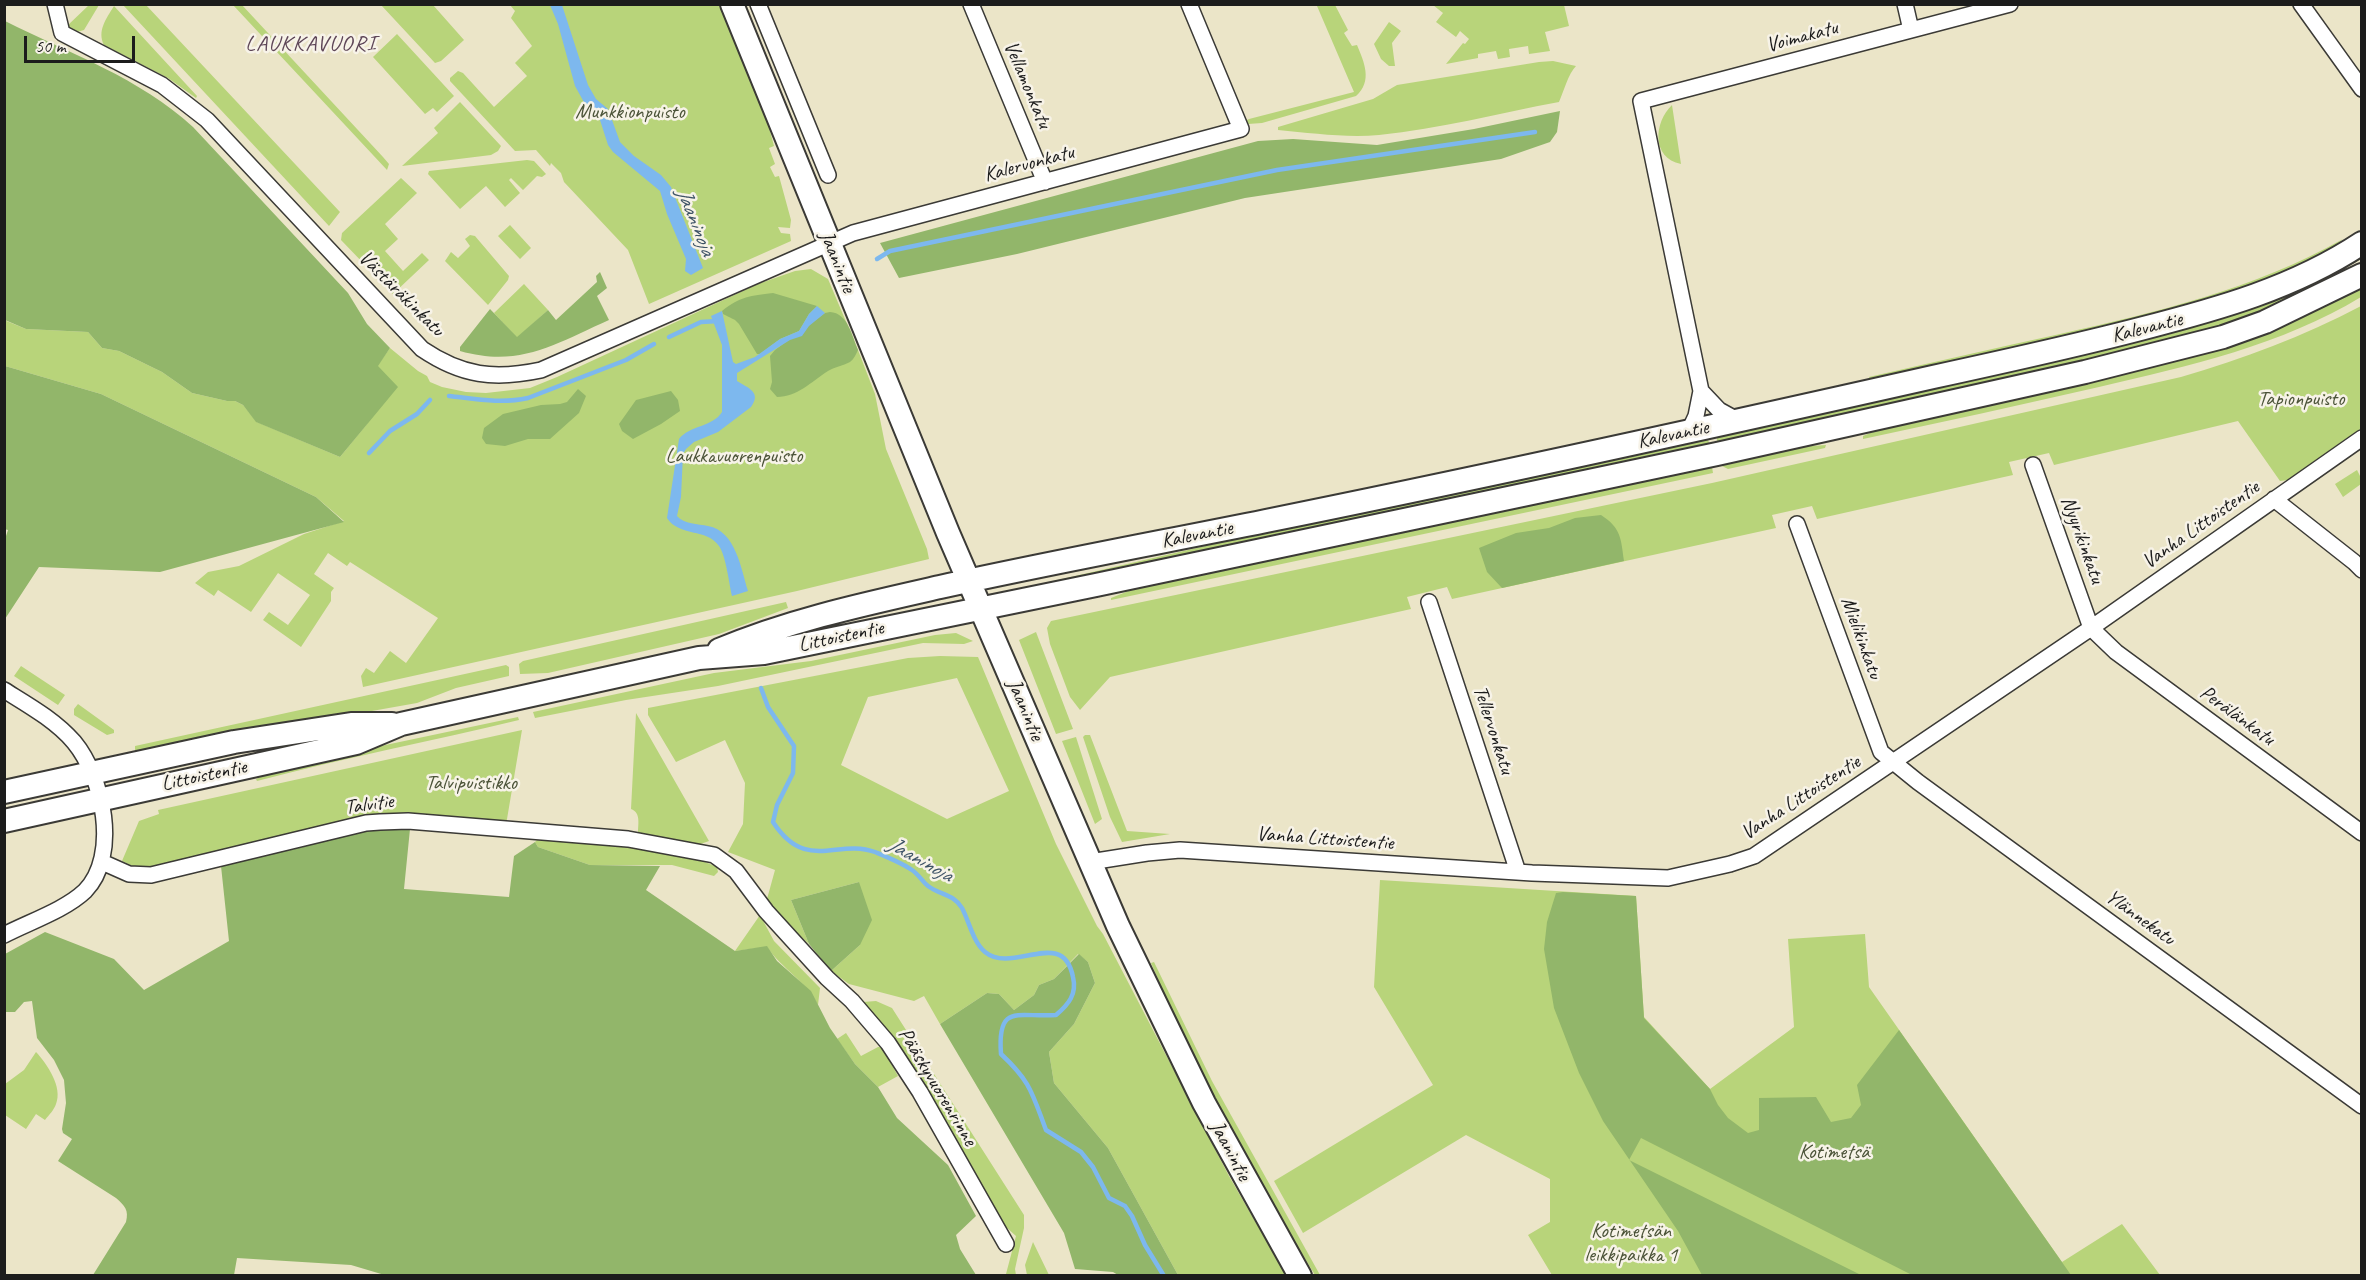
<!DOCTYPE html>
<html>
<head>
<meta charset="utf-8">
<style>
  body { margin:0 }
  #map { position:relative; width:2366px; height:1280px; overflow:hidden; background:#ebe5c8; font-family:Caveat,sans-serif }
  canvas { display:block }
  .frame { position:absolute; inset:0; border:6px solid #1c1c1c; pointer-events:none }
  .scale { position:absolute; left:24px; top:36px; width:111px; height:27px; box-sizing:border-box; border:3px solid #1c1c1c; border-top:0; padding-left:8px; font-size:18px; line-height:21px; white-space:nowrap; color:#1c1c1c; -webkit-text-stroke:4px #f7f3e8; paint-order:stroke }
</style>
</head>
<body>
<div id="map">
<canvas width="2366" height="1280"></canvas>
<div class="frame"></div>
<div class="scale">50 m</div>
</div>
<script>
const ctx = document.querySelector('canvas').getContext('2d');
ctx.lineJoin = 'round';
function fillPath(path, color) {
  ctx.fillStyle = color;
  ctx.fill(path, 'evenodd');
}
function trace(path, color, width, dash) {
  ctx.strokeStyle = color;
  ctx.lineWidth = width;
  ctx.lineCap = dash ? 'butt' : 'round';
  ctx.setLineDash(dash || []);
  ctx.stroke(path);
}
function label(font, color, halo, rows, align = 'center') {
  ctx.font = font + ' Caveat,sans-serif';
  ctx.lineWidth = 5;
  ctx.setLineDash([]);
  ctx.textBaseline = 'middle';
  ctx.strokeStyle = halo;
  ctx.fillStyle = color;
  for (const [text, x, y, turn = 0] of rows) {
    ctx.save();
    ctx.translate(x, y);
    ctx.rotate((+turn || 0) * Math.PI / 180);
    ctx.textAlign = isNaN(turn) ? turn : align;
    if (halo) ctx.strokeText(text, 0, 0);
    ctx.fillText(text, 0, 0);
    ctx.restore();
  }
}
fillPath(new Path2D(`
  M 89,5 L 99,5 L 84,30 L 77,32 L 67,26 Z
  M 123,5 L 146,5 L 340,212 L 329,226 Z
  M 233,5 L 242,5 L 383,157 L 389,164 L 387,170 Z
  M 381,5 L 433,5 L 464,40 L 441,61 L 435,63 Z
  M 510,5 L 722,5 L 762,101 L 774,146 L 769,148 L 775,164 L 770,167 L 775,177 L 779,176 L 791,220 L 790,228 L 778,227 L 781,233 L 790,234 L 791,241 L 649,304 L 628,250 L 564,182 L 561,173 L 551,163 L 550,166 L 536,150 L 515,151 L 450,81 L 450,78 L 458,71 L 463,73 L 494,107 L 527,76 L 515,63 L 532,46 L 511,18 L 515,11 Z
  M 1318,5 L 1335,5 L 1348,30 L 1344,33 L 1352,46 L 1357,45 C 1364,62 1373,81 1356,96 L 1262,123 L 1248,124 L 1245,121 L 1249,119 L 1354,92 L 1317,6 Z
  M 1433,5 L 1564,5 L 1569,26 L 1545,32 L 1550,51 L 1529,54 L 1528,46 L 1509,49 L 1510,57 L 1498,59 L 1496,51 L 1478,54 L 1478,58 L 1446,64 L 1463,43 L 1465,44 L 1469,39 L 1460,31 L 1456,37 L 1436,22 L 1443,13 Z
  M 114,6 L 197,96 L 196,98 L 168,78 L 104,45 C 97,31 106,19 114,6 Z
  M 1389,22 L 1401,31 L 1392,43 L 1395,66 L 1389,66 L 1381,59 L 1374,44 Z
  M 397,34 L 454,96 L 437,112 L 433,108 L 425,114 L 373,57 Z
  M 1553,61 L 1576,66 C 1568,74 1564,91 1559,102 C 1499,113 1440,129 1379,135 C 1346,138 1311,133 1278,130 L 1278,127 L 1373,99 L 1397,85 L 1539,62 Z
  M 460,102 L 501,146 L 498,151 L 491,155 L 402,166 L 438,133 L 434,128 Z
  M 1672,105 L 1681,164 C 1651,158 1654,122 1672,105 Z
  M 527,160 L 534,161 L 546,174 L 542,177 L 537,176 L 523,190 L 511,178 L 509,180 L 520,193 L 505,207 L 486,186 L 460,209 L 428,174 L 429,171 Z
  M 401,178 L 417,193 L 385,224 L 398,239 L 385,251 L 403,271 L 422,253 L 429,260 L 393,294 L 341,240 L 342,233 Z
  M 510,225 L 531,248 L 520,259 L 498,236 Z
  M 470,235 L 475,236 L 509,276 L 508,280 L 488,305 L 445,261 L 451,252 L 458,258 L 470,246 L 465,239 Z
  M 2343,239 L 2326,253 L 2280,275 L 2165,315 L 1870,380 L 1869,377 C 1933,362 1996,348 2060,334 C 2157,312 2255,289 2343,239 Z
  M 2361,254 L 2361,259 L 2282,305 L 2183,341 L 1718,446 L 1716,434 L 2127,344 L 2224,318 L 2308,285 Z
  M 811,269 L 828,279 L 858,350 L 875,394 L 886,449 L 927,549 L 929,559 L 797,591 L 363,687 L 361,676 L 366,668 L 374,673 L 390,651 L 406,663 L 438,618 L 350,562 L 347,566 L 328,553 L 314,574 L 334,588 L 331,592 L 331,601 L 301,647 L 263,620 L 269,612 L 288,625 L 310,595 L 278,573 L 251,612 L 218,590 L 214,596 L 195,583 L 208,572 L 239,566 L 304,534 L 344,521 L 316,497 L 101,394 L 5,366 L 4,320 L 26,329 L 88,332 L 102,348 L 119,351 L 162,372 L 192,393 L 227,401 L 235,401 L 243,405 L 257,422 L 340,457 L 367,424 L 377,366 L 390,348 L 418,371 L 427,376 L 430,382 L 442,387 L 466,392 L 486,393 L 530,388 L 557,377 L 758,284 L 795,271 Z
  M 524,284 L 548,310 L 517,338 L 494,313 Z
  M 2361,285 L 2361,297 C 2282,345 2189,366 2099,387 C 2021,405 1942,422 1863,439 L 1863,436 L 1892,424 Z
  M 2361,306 L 2361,429 L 2288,480 L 2280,481 L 2238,421 L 2054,465 L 2049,453 L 2009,462 L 2013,475 L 1817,519 L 1812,506 L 1772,515 L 1776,528 L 1452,599 L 1447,587 L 1407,597 L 1411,609 L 1110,677 L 1080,710 L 1070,697 L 1050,644 L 1047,628 L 1051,621 L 1712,483 L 2181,377 C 2243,359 2304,336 2361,306 Z
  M 1707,435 L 1710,447 L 1037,589 L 1036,585 L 1461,487 Z
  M 1826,445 L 1825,448 L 1728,469 L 1722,466 L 1721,461 L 1796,447 Z
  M 1712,467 L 1713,473 L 1111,600 L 1111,598 L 1146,584 Z
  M 2357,470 L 2361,478 L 2361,484 L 2343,497 L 2335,484 Z
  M 786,602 L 788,608 L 719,634 L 548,673 L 520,674 L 519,664 L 523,661 Z
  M 1036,632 L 1073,729 L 1056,734 L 1019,640 Z
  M 956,633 L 973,641 L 964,644 L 923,643 L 718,686 L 626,700 L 535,718 L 533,712 L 714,673 L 811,661 L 935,635 Z
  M 940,656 L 978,657 L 1056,844 L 1097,926 L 1103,934 L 1229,1176 L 1286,1275 L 1178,1275 L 1108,1148 L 1054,1083 L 1049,1052 L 1074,1024 L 1095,983 L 1088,962 L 1078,954 L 1054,979 L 1039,985 L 1034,995 L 1014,1010 L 999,994 L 987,993 L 940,1024 L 924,996 L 914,1001 L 849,984 L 831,971 L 860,945 L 859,882 L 791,900 L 809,944 L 768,906 L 767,899 L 775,870 L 728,852 L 743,824 L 745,783 L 725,740 L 676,762 L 648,715 L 648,708 L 908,658 ZM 957,678 L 1009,791 L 947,819 L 841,765 L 868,697 Z
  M 506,665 L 509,667 L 509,676 L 456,688 L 417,703 L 135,753 L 135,746 Z
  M 21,666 L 65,695 L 58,705 L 14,676 Z
  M 78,704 L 114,730 L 114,733 L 107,735 L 74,715 L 74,709 Z
  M 636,713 L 709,841 L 695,846 L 638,833 C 638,823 641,813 631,809 Z
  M 518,717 L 519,720 C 432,741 343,758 257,781 L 256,779 L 286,766 Z
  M 522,730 L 506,825 L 365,817 L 191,861 L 139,869 L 122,861 L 139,821 L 159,814 L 158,810 Z
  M 1085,735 L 1090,735 L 1127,831 L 1170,834 L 1122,842 L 1110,817 L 1083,737 Z
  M 1076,737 L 1102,819 L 1095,824 L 1062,741 Z
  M 537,840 C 591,845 669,844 717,867 L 718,872 L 714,876 L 672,865 L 590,865 L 538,847 L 535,842 Z
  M 1380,880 L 1636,896 L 1644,1017 L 1710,1089 L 1794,1027 L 1788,939 L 1865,934 L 1869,987 L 2062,1262 L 2122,1224 L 2160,1275 L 1552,1275 L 1528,1235 L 1550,1222 L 1550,1179 L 1466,1135 L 1303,1233 L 1274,1181 L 1433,1085 L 1374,987 Z
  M 760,915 L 774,941 L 820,988 L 818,1005 C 806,981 782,969 767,947 L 735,951 Z
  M 1154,962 L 1212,1081 L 1320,1275 L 1315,1275 C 1254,1175 1197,1071 1151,963 Z
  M 876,1001 L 892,1008 L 1024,1215 L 1024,1228 L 1015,1269 L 1016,1275 L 1006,1274 L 1016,1236 L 1006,1227 C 962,1150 921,1069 863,1002 Z
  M 846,1033 L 861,1056 L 878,1047 L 882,1047 L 898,1076 L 878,1087 L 855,1064 L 837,1039 Z
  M 36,1052 C 47,1064 63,1087 56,1104 C 54,1110 49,1115 45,1120 L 36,1114 L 26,1129 L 5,1115 L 5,1084 L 24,1070 Z
  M 1033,1242 L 1049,1275 L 1027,1275 L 1025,1265 Z`), '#b8d47a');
fillPath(new Path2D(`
  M 5,21 C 69,53 140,78 193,127 L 348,293 L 367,324 L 390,348 L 378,366 L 398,387 L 340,457 L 256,422 L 243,405 L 235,401 L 227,401 L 192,393 L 162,372 L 119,351 L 102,348 L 88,332 L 26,329 L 5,320 Z
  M 1560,111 L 1557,132 L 1550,142 L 1501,159 L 1245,198 L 1017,254 L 899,278 L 880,243 L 1258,141 L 1293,139 L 1377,145 L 1474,129 Z
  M 600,272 L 607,288 L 597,296 L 609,320 C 555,344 520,368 460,351 L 460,347 L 490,309 L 517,337 L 548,310 L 556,320 L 597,282 L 596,276 Z
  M 773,293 L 817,306 L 809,314 L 799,331 L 780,339 L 760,354 L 757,354 L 739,324 L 735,320 L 723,314 L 722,311 C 741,296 750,296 773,293 Z
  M 830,312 C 848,313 852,336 858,350 C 856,354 854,359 850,362 C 843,366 834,367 828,371 C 811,382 797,397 777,397 L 770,389 L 772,382 L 770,356 L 775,350 L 825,313 Z
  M 5,366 L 101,394 L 316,497 L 344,522 L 160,572 L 39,567 L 5,619 L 4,542 L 8,530 L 4,529 Z
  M 578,389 L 586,396 L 579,413 L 550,439 L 528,439 L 505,446 L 486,444 L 482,438 L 484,428 L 503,414 L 541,405 L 560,404 L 567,402 Z
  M 671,391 L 678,400 L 680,411 L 661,424 L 633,439 L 622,431 L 619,424 L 636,400 Z
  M 1601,515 C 1621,528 1621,538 1624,561 L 1502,588 L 1487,572 L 1479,548 L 1516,533 L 1549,528 L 1575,518 Z
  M 410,829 L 404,889 L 509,897 L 514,856 L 535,842 L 538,847 L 590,865 L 660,866 L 646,890 L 735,951 L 767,946 L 777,961 L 811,991 L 830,1028 L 855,1064 L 878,1087 L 897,1118 L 948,1165 L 976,1216 L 956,1235 L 960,1249 L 976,1275 L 388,1276 L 351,1265 L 237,1258 L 234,1275 L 93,1275 L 126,1222 C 129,1210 125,1206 116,1198 L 58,1161 L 72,1139 L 63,1133 L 62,1129 L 66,1103 L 64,1080 L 54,1060 L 37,1038 L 32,1001 L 24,1002 L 15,1012 L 5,1012 L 5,954 L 45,932 L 114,959 L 144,990 L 229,941 L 221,866 L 303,847 L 346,834 L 371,830 Z
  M 859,882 L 872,920 L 860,945 L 831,971 L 809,944 L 791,900 Z
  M 1563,892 L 1636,896 L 1644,1018 L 1710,1089 L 1718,1105 L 1728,1118 L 1748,1133 L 1759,1130 L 1759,1098 L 1816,1097 L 1831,1122 L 1851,1118 L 1861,1105 L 1857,1085 L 1899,1030 L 2071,1275 L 1912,1275 L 1641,1138 L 1629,1160 L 1861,1275 L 1702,1275 L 1678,1231 L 1603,1121 L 1579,1073 L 1554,1008 L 1544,949 L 1547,922 L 1556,893 Z
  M 1079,954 L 1088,962 L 1095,983 L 1074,1024 L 1049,1052 L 1054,1083 L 1108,1148 L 1178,1275 L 1118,1275 L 1113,1272 L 1075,1269 L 1064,1233 L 940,1024 L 987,993 L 999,994 L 1014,1010 L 1034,995 L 1039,985 L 1054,979 Z`), '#92b66a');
fillPath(new Path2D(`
  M 550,5 L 562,5 L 588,85 L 596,99 L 608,109 L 620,142 L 634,156 L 661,175 L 671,187 L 703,268 L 691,275 L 685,271 L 686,259 L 667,214 L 660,191 L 613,152 L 608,145 L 600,120 L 594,116 L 595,112 L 585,104 L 575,86 L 558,24 Z
  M 817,306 L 825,313 L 809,326 L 802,336 L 790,340 L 737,373 L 737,381 C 748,388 762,392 751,407 L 718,432 L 694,442 L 686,449 L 683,454 L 681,497 L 677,516 C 684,524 698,524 708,526 C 736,531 741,569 748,591 L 732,596 C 729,583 726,556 719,546 C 707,528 679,537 667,518 L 679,439 C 690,425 713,427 722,412 L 722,345 L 711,316 L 722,311 L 733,362 L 736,364 L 755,357 L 780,339 L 799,331 L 809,314 Z`), '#7db8ee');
trace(new Path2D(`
  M 877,259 L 890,251 L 1277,170 L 1535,132
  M 669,337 L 701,322 L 719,321
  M 449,396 C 476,399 501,404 528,398 L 626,360 L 654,344
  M 369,453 L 390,431 L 417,414 L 430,400
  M 761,688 L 768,707 L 794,746 L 793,773 L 777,805 L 773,822 C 806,873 837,838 875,852 C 887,857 902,863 912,870 C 918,874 923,882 928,886 C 940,895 954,894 962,908 C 969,921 973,942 985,952 C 1013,975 1063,926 1073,977 C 1077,994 1069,1004 1056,1015 C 1019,1018 997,1002 1001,1054 C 1031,1082 1032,1093 1046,1130 L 1081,1152 L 1093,1167 L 1109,1198 L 1125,1206 L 1132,1216 L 1145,1245 L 1164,1276`), '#7db8ee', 4.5);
const minor = new Path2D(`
  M 55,4 L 62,33 L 162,85 L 207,120 L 422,349 C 462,376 494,380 541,370 L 853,233 L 1241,129 L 1189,4
  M 758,4 L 828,175
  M 971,4 L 1045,182
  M 1905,4 L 1911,30
  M 2301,4 L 2362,89
  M 1701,391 L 1719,410 L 1739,421
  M 1689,431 L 1696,416 L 1701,391 L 1641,101 L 2010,4
  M 2033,465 L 2091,628 L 2116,652 L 2362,833
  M 2274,499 L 2354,562 L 2362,570
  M 1797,524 L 1881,752 L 1918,782 L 2362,1106
  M 1429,602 L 1518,872
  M 4,690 C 28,705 55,720 74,742 C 103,777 120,855 85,891 C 65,910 29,922 4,935
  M 102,862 L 129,874 L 151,875 L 366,823 L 380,822 L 408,821 L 628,839 L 714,855 L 736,871 L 766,911 L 827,978 L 852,1001 L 888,1043 L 920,1092 L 1006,1244
  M 1090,862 L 1147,853 L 1180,850 L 1532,873 L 1668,878 L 1730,864 L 1754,856 L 2091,628 L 2362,438`);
const secondary = new Path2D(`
  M 732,4 L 948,533 L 1118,926 L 1204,1103 L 1300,1276
  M 719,650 C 790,620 865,604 940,587 C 1048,563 1157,543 1266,521 C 1489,476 1711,427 1933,377 C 2002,362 2071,347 2140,329 C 2218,309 2294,288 2362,243
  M 4,792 L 234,742 L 351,724 L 392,724
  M 4,821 L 356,743 L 401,724 L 699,658 L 764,653 L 1096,585 L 1717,454 L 2085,372 L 2223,337 L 2265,322 L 2362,275`);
trace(minor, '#3b3a36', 18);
trace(secondary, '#3b3a36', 26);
trace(minor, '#fff', 15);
trace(secondary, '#fff', 22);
label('21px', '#1c1c1c', '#f7f3e8', [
  ["Voimakatu",1802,37,-15],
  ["Vellamonkatu",1027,85,67],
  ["Kalervonkatu",1029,164,-15],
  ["Jaanintie",837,262,68],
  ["Västäräkinkatu",401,294,45],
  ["Kalevantie",2147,328,-14],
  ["Kalevantie",1673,435,-12],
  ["Vanha Littoistentie",2201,525,-35],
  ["Kalevantie",1197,535,-11],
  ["Nyyrikinkatu",2082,540,70],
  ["Littoistentie",841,637,-12],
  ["Mielikinkatu",1861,638,70],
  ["Jaanintie",1025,710,67],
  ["Perälänkatu",2237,716,36],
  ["Tellervonkatu",1493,730,72],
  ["Littoistentie",204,776,-12],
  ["Vanha Littoistentie",1801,798,-33],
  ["Talvitie",369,805,-8],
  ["Vanha Littoistentie",1325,839,4],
  ["Ylännekatu",2140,918,36],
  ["Pääskyvuorenrinne",937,1087,59],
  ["Jaanintie",1230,1151,62]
]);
label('21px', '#4b5338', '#f7f3e8', [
  ["Munkkionpuisto",630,112],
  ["Tapionpuisto",2301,399],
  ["Laukkavuorenpuisto",734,456],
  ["Talvipuistikko",471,783],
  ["Kotimetsä",1834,1152],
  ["Kotimetsän",1631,1231],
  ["leikkipaikka 1",1631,1255]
]);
ctx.letterSpacing = '1.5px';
label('22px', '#5e4657', '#f7f3e8', [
  ["LAUKKAVUORI",311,44]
]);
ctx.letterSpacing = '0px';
label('italic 22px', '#3e5366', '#f7f3e8', [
  ["Jaaninoja",695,222,68],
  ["Jaaninoja",920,860,29]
]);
</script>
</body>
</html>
